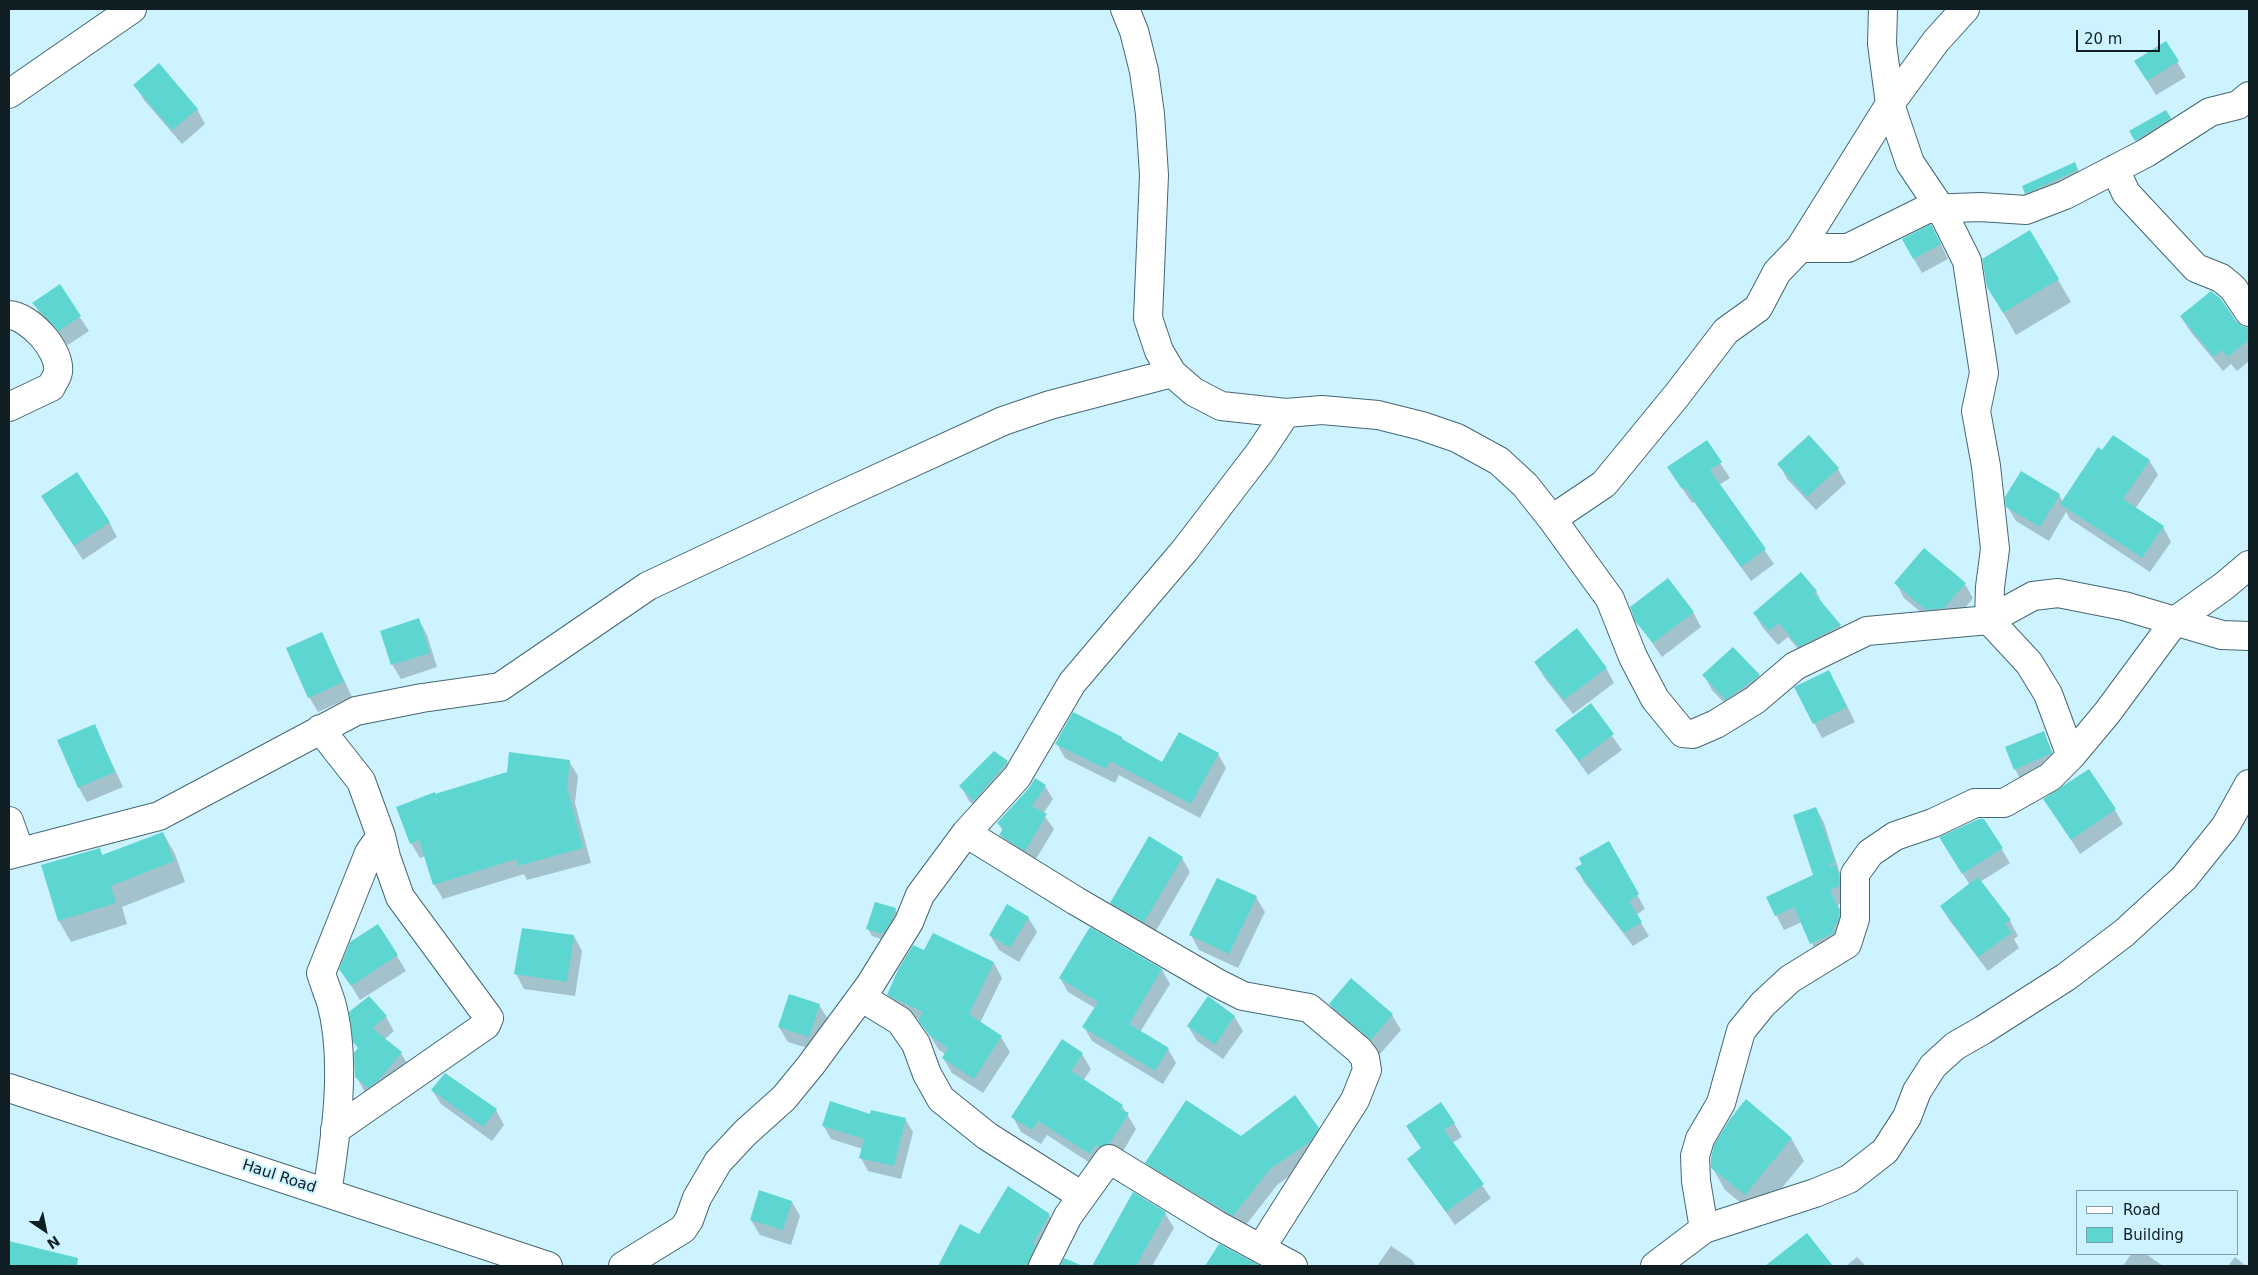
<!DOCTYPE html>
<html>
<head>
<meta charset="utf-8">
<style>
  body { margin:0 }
  #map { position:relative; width:2258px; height:1275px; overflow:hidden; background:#ccf3ff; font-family:"DejaVu Sans",sans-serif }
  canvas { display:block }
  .frame { position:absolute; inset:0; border:10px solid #0f1e22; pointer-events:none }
  .legend { position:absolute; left:2076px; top:1190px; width:162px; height:65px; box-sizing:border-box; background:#ccf3ff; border:1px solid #809ea7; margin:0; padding:6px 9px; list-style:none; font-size:15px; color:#0f1e22 }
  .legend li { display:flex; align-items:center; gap:10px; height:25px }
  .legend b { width:25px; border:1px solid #809ea7 }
  .north { position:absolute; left:20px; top:1205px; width:50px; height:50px; -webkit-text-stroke:4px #ccf3ff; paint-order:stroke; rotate:146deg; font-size:14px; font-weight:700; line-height:20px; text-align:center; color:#0f1e22 }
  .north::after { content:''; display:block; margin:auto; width:18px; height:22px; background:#0f1e22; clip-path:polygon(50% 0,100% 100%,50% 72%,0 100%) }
  .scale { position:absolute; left:2076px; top:30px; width:84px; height:22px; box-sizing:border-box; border:2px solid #0f1e22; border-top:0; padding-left:6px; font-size:15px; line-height:18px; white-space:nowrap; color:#0f1e22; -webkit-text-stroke:4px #ccf3ff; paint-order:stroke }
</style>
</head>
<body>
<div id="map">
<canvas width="2258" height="1275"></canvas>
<div class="frame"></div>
<ul class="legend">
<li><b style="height:6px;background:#fff"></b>Road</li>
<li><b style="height:14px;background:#5dd6d2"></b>Building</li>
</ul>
<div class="north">N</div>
<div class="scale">20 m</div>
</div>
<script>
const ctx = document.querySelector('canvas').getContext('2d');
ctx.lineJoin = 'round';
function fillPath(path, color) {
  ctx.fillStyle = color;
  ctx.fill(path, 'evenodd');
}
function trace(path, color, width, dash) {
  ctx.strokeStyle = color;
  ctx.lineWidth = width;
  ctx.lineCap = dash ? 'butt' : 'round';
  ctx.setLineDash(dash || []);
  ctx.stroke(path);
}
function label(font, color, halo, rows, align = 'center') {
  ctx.font = font + ' "DejaVu Sans",sans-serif';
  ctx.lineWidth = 4.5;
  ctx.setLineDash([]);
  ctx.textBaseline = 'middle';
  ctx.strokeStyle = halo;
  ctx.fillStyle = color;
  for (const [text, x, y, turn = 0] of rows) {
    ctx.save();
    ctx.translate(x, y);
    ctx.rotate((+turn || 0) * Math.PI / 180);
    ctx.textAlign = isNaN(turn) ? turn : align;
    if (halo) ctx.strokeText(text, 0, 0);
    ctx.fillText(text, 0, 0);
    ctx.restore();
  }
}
fillPath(new Path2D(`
  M 2166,43 L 2186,77 L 2156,95 L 2144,76 Z
  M 135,85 L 197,109 L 205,124 L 182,144 L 144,100 Z
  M 2166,111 L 2179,133 L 2144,155 L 2131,132 Z
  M 2074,164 L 2083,179 L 2035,208 L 2026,193 Z
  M 2030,232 L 2071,302 L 2016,335 L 1988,286 Z
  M 1903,240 L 1939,241 L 1948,259 L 1922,273 Z
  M 59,286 L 89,331 L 68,345 L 42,318 L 34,303 Z
  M 2181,317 L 2235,322 L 2242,327 L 2249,328 L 2249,361 L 2237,371 L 2231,364 L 2223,371 L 2190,331 Z
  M 1706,442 L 1730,478 L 1719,485 L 1774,564 L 1751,581 L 1694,502 L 1692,503 L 1668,467 Z
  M 2149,460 L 2158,475 L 2135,509 L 2163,527 L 2171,542 L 2150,572 L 2070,519 L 2066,512 L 2049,541 L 2016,521 L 2007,506 L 2059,495 L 2063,502 Z
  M 1779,464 L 1838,469 L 1846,483 L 1816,510 L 1787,479 Z
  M 51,511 L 109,522 L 117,537 L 83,560 Z
  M 1896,583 L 1965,584 L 1973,598 L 1953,623 L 1935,624 L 1904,598 Z
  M 1816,591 L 1824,607 L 1840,626 L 1848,641 L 1808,661 L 1788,637 L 1778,645 L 1763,628 L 1754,613 Z
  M 1693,612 L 1701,627 L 1662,657 L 1636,620 Z
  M 419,620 L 427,635 L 437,667 L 401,679 L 392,664 Z
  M 322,633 L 352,697 L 318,712 L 309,697 Z
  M 1733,648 L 1759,676 L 1767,691 L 1735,714 L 1712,690 L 1704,675 Z
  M 1535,662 L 1606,668 L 1614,683 L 1573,714 L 1544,677 Z
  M 1837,686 L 1855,722 L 1822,738 L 1796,688 Z
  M 1590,705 L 1622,750 L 1588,775 L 1557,731 Z
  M 94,725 L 123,787 L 87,802 L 79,788 Z
  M 2043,733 L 2060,768 L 2023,784 L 2015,769 Z
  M 1123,741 L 1163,763 L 1218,754 L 1226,768 L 1200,818 L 1119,775 L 1115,783 L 1065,758 L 1057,744 Z
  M 569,761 L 578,776 L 575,803 L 591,863 L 527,880 L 524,874 L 443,899 L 434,884 L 425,856 L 420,858 L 411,843 L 435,795 Z
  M 1007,762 L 1016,776 L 983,814 L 969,801 L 961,786 Z
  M 1045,786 L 1053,799 L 1043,814 L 1054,829 L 1033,864 L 1009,849 L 1001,835 L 1003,831 L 998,823 Z
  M 2045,799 L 2115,810 L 2123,824 L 2080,854 Z
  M 1816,808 L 1824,823 L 1841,877 L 1847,890 L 1847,900 L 1838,905 L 1847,925 L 1819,958 L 1802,922 L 1784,930 L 1767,898 L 1814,876 Z
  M 1984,820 L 2010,863 L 1980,882 L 2010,921 L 2018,936 L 2014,939 L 2019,948 L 1988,971 L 1950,921 L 1941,907 L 1970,885 L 1949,852 Z
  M 163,833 L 175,854 L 185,882 L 122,907 L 127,924 L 71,942 L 59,921 L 43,866 L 99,849 L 103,856 Z
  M 1609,843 L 1645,909 L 1636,915 L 1649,936 L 1633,946 L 1584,882 L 1577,868 Z
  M 1182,858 L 1190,872 L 1153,936 L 1120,917 L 1111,903 Z
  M 1256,897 L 1265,912 L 1238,968 L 1199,950 L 1191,935 Z
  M 895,909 L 899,916 L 887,941 L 872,936 L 868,929 Z
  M 1028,917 L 1037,932 L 1019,962 L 999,950 L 990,935 Z
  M 378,925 L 406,971 L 360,1000 L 341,969 Z
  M 1091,929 L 1162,970 L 1170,984 L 1140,1032 L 1168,1049 L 1176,1063 L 1163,1084 L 1092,1041 L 1084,1027 L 1095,1008 L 1068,992 L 1060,978 Z
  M 574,936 L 582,951 L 575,996 L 524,989 L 516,974 Z
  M 925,952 L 994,963 L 1002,978 L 980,1023 L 1001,1037 L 1010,1052 L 983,1093 L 952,1073 L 943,1058 L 945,1054 L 939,1050 L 920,1020 L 897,1009 L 888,995 Z
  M 369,997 L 386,1017 L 394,1031 L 385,1039 L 401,1053 L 410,1068 L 377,1102 L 365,1092 L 356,1076 Z
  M 1330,1004 L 1392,1015 L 1401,1030 L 1380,1054 L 1339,1019 Z
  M 819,1005 L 828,1019 L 817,1051 L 788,1042 L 779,1027 Z
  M 1234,1016 L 1243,1031 L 1223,1059 L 1197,1041 L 1188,1026 Z
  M 1063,1041 L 1082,1054 L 1091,1069 L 1083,1081 L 1122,1106 L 1136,1129 L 1119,1158 L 1098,1168 L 1047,1135 L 1041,1144 L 1021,1132 L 1013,1117 Z
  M 432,1090 L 496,1110 L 504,1125 L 492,1141 L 441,1104 Z
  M 871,1116 L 905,1119 L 913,1132 L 901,1179 L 868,1171 L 861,1158 L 863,1149 L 831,1139 L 823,1125 Z
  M 1454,1123 L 1462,1137 L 1452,1143 L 1491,1198 L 1455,1225 L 1409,1159 L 1422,1149 L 1416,1140 Z
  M 1318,1129 L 1326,1144 L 1318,1157 L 1278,1184 L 1242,1230 L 1155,1178 L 1147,1163 L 1241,1138 Z
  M 1791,1138 L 1804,1161 L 1758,1217 L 1725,1190 L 1712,1167 Z
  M 1134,1194 L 1165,1213 L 1174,1228 L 1152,1266 L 1094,1266 Z
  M 792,1202 L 800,1216 L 791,1245 L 760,1235 L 751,1220 Z
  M 1049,1215 L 1055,1226 L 1037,1266 L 944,1266 L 942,1262 Z
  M 9,1242 L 48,1252 L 56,1266 L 9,1266 Z
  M 1219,1245 L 1258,1266 L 1207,1266 Z
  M 1391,1246 L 1412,1260 L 1416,1266 L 1377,1266 Z
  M 2131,1254 L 2146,1254 L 2163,1266 L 2123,1266 Z
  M 1857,1257 L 1866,1266 L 1846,1266 Z
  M 2235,1257 L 2246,1266 L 2228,1266 Z`), '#0003');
fillPath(new Path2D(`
  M 2166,41 L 2179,61 L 2147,81 L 2134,61 Z
  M 159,63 L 198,109 L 172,130 L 133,85 Z
  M 2166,110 L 2171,118 L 2135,141 L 2129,131 Z
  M 2075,162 L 2078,170 L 2025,194 L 2022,186 Z
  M 1931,224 L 1941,244 L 1913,259 L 1902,239 Z
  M 2030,230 L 2059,279 L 2003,313 L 1987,287 L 1982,259 Z
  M 60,284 L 81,316 L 59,331 L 32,303 Z
  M 2211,291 L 2221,299 L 2236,321 L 2242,326 L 2249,328 L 2249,339 L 2228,357 L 2222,350 L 2214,357 L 2180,316 Z
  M 1809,435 L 1839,468 L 1807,497 L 1777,464 Z
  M 2113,435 L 2150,460 L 2123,499 L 2164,526 L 2142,558 L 2060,504 L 2098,447 L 2102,450 Z
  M 1707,440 L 1722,462 L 1710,470 L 1766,549 L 1741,567 L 1685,488 L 1682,489 L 1667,467 Z
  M 2021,471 L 2060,494 L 2040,527 L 2006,507 L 2005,497 Z
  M 77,472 L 110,522 L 74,546 L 41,496 Z
  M 1924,548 L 1966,583 L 1944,608 L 1926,610 L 1894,583 Z
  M 1801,572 L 1817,591 L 1814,593 L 1841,625 L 1799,647 L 1779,623 L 1769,631 L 1753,613 Z
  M 1668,578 L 1694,612 L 1653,643 L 1635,621 L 1630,607 Z
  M 419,618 L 430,653 L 391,665 L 380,631 Z
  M 1577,628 L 1607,668 L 1564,700 L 1534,662 Z
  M 322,632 L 344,682 L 308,698 L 286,648 Z
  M 1733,647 L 1760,675 L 1726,700 L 1702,675 Z
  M 1829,670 L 1847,707 L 1813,724 L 1794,687 Z
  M 1591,703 L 1614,734 L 1579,761 L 1555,730 Z
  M 1073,712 L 1122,737 L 1122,739 L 1162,762 L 1179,732 L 1219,753 L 1191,804 L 1110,761 L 1106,769 L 1055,744 Z
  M 95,724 L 115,772 L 78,788 L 57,740 Z
  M 2044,731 L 2052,753 L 2014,770 L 2005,747 Z
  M 994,751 L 1008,761 L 974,801 L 959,786 Z
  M 509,752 L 570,760 L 567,787 L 583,848 L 518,866 L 516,859 L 433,885 L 419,840 L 410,844 L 396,807 L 435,792 L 435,794 L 507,772 Z
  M 2089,769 L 2116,809 L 2071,840 L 2043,799 Z
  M 1035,778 L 1046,785 L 1032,806 L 1047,814 L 1025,851 L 999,835 L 1003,829 L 997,823 L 1029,788 Z
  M 1816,807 L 1835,862 L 1830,864 L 1831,867 L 1835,865 L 1839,874 L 1839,886 L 1830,890 L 1839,909 L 1839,917 L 1837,924 L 1833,926 L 1834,933 L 1810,944 L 1794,907 L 1775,916 L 1766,897 L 1813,875 L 1793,815 Z
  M 1979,819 L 1984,819 L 2003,848 L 1962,874 L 1939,837 Z
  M 163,832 L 174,861 L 111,886 L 116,903 L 58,921 L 41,865 L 100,848 L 102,855 Z
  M 1149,836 L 1183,857 L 1144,922 L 1110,903 Z
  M 1609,841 L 1639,894 L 1629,901 L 1642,922 L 1624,933 L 1575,868 L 1582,864 L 1579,858 Z
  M 1978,877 L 2011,920 L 2005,924 L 2012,933 L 1978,957 L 1940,906 Z
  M 1217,878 L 1257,896 L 1229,954 L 1189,935 Z
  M 875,902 L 896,908 L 892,920 L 883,934 L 866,929 Z
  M 1007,904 L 1029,917 L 1010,948 L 989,935 Z
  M 378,924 L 398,955 L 351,986 L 339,969 L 350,942 Z
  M 1090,927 L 1162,969 L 1129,1024 L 1169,1048 L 1155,1071 L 1082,1027 L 1098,1002 L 1059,978 Z
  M 522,928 L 574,935 L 567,982 L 514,974 Z
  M 933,933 L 994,962 L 969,1014 L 1002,1036 L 974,1079 L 942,1058 L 948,1048 L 929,1035 L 918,1020 L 923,1012 L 887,995 L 898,970 L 913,945 L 924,950 Z
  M 1351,978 L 1393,1014 L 1371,1040 L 1329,1004 Z
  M 789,994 L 820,1004 L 809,1037 L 778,1027 Z
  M 369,996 L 387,1016 L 372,1028 L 402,1052 L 378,1081 L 368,1088 L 355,1077 L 354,1053 L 358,1048 L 353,1042 L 349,1012 Z
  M 1208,996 L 1235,1016 L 1215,1045 L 1187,1026 Z
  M 1062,1039 L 1083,1053 L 1071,1071 L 1123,1105 L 1120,1109 L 1129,1113 L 1110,1143 L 1099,1147 L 1095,1145 L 1090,1154 L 1038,1121 L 1032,1130 L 1011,1117 Z
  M 445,1073 L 497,1109 L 483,1127 L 431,1090 Z
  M 1295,1095 L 1319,1128 L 1310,1142 L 1270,1169 L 1233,1216 L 1145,1163 L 1186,1100 L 1241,1136 Z
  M 1746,1099 L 1792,1138 L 1745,1195 L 1711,1168 L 1711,1158 L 1714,1145 L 1730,1119 Z
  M 830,1101 L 870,1114 L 871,1110 L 906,1118 L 894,1166 L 859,1158 L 864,1139 L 822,1126 Z
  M 1441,1102 L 1455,1123 L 1444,1130 L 1484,1184 L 1446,1212 L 1407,1159 L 1421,1148 L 1406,1126 Z
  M 1008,1186 L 1050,1214 L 1033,1243 L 1036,1245 L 1027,1266 L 938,1266 L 960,1224 L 979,1234 Z
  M 759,1190 L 792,1201 L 783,1230 L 750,1220 Z
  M 1133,1192 L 1166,1212 L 1136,1266 L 1092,1266 Z
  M 1807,1233 L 1833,1266 L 1765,1266 Z
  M 9,1241 L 78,1258 L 77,1266 L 9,1266 Z
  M 1219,1244 L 1261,1266 L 1205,1266 Z
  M 1064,1258 L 1083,1266 L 1060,1266 Z`), '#5dd6d2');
const minor = new Path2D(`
  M 1125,9 L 1134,31 L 1144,71 L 1150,114 L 1154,175 L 1148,318 L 1159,351 L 1172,373 L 1194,392 L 1221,406 L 1286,413 L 1322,410 L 1378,415 L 1422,426 L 1457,438 L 1499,461 L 1525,485 L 1552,519 L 1610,599 L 1633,657 L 1655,699 L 1683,733 L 1693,734 L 1716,724 L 1755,700 L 1795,666 L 1867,631 L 1989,620 L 2029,663 L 2048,694 L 2071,756 L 2050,777 L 2004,803 L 1975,803 L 1933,823 L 1895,836 L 1870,853 L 1855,874 L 1855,919 L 1847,944 L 1790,979 L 1763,1004 L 1741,1031 L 1721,1103 L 1700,1139 L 1695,1156 L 1696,1181 L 1704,1229
  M 1883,9 L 1882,44 L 1890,104 L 1910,163 L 1941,209 L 1967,261 L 1984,373 L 1976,411 L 1986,466 L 1995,549 L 1990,587 L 1989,620
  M 9,94 L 132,9
  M 2115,169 L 2126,193 L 2196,268 L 2221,278 L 2233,288 L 2249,312
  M 1800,248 L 1848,248 L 1927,209 L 1980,207 L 2026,210 L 2065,195 L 2146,153 L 2210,112 L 2238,105 L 2249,96
  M 9,315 C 29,316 61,350 58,372 C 58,376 53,382 51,387 L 9,407
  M 1552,519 L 1604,484 L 1677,395 L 1726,331 L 1758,308 L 1777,272 L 1800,248 L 1890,104 L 1936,41 L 1965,9
  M 1989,620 L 2033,596 L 2058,593 L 2124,606 L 2222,635 L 2249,636
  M 320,729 L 361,781 L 381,836 L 369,853 L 321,973 C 324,983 328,993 331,1002 C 347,1059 336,1136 327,1193
  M 2071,756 L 2107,713 L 2175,621 L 2224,586 L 2249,565
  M 9,821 L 20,852
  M 966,833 L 1076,901 L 1219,984 L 1243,996 L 1309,1008 L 1359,1050 L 1365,1058 L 1367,1070 L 1355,1100 L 1261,1248
  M 9,855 L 159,816 L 356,711 L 422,698 L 500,687 L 648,586 L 835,498 L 1003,421 L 1050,405 L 1172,373
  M 861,997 L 900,1021 L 916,1044 L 927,1074 L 941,1099 L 987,1136 L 1082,1196
  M 9,1088 L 548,1266
  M 335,1130 L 486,1025 L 489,1018 L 400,897 L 386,857 L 381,836
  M 623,1266 L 683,1229 L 689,1220 L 697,1198 L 718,1162 L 745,1133 L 784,1098 L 811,1065 L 870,985 L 909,922 L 920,895 L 966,833 L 1017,777 L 1072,683 L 1185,550 L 1260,452 L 1286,413
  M 1043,1266 L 1068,1216 L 1109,1159 L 1217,1225 L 1293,1266
  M 1655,1266 L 1704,1229 L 1815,1193 L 1849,1179 L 1885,1151 L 1907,1117 L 1917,1091 L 1933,1066 L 1955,1046 L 1983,1030 L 2066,977 L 2124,933 L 2184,878 L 2225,827 L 2249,784`);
trace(minor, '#456872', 30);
trace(minor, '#fff', 28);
label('15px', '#0f1e22', '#ccf3ff', [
  ["Haul Road",279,1177,18]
]);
</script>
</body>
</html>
